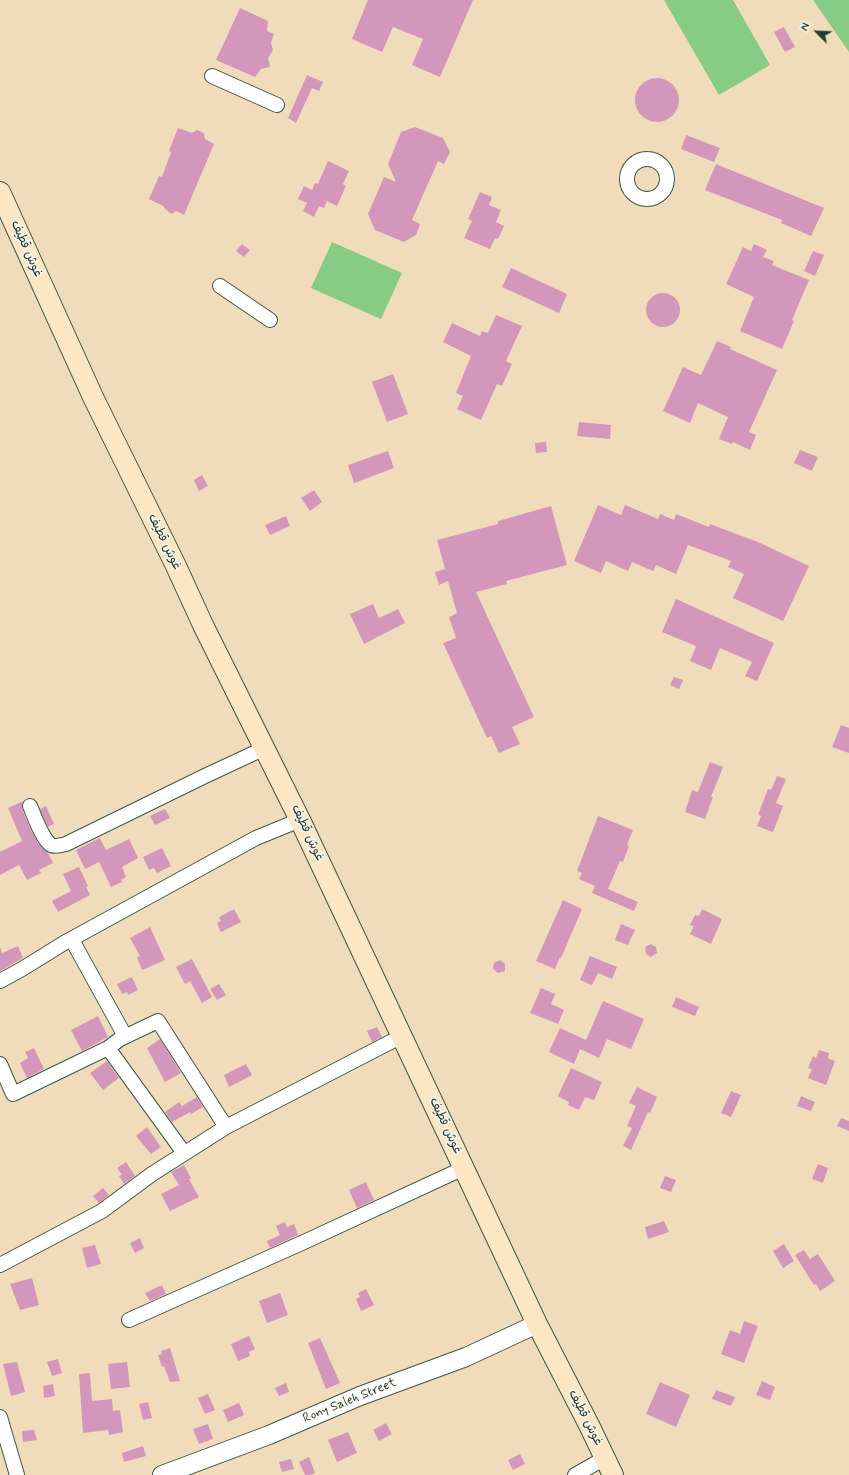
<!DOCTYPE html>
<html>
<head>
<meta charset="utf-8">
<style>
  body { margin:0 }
  #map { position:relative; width:849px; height:1475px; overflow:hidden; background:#f0dcbb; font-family:Mynerve,sans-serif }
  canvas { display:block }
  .north { position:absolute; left:797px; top:12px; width:40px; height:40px; -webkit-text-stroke:3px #fbf7ec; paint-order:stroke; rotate:294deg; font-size:11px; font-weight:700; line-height:16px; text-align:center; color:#1f3d34 }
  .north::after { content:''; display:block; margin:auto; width:14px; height:18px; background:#1f3d34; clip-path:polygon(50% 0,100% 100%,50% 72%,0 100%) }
</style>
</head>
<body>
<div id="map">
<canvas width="849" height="1475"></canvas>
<div class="north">N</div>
</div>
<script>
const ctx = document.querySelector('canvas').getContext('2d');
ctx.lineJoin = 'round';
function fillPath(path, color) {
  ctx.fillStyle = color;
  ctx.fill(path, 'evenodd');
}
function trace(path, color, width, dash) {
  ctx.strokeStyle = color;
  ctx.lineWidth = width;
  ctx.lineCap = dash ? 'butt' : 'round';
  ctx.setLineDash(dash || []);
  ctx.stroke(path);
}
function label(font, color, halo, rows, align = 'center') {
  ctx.font = font + ' Mynerve,"Playpen Sans Arabic",sans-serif';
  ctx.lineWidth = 3;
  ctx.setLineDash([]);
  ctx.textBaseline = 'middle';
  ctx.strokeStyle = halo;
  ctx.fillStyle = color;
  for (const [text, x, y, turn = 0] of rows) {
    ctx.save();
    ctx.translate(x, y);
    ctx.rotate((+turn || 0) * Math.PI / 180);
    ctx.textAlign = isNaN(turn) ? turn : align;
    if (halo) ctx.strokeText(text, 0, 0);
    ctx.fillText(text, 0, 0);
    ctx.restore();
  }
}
fillPath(new Path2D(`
  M 664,0 L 733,0 L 770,65 L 719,95 Z
  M 813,0 L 849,0 L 849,52 Z
  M 332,242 L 402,273 L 381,319 L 311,288 Z`), '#88cb84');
fillPath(new Path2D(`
  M 368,0 L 473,0 L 440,77 L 412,65 L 423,39 L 393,27 L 382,52 L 352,39 Z
  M 240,8 L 268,21 L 267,31 L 274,34 L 271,43 L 273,50 L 268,58 L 270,67 L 261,69 L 255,77 L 216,60 Z
  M 784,27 L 795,47 L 785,52 L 774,32 Z
  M 307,75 L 323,82 L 319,91 L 312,88 L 296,123 L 288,118 Z
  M635 100a22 22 0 1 1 44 0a22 22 0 1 1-44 0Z
  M 415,127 L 443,138 L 450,152 L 444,164 L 438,161 L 412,220 L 420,224 L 416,235 L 404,242 L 375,230 L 368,214 L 384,177 L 396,182 L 388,164 L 401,132 Z
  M 178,128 L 192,133 L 197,130 L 204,133 L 205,139 L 214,144 L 184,215 L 176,211 L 172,214 L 166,210 L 163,206 L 149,199 L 159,176 L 162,177 L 171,152 L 169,151 Z
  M 686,135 L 720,148 L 714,162 L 681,149 Z
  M 328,161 L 349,171 L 343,184 L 346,186 L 337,206 L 327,201 L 324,208 L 319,206 L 314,217 L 303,211 L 307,203 L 298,199 L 304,186 L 312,190 L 315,183 L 318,184 Z
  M 716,164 L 824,208 L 811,236 L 781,223 L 782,220 L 705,190 Z
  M 480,192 L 492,197 L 489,205 L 501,210 L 496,222 L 504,226 L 498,239 L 495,238 L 490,249 L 464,238 L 472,221 L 468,219 Z
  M 242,244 L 250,250 L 244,257 L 236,251 Z
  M 754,244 L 767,250 L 763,257 L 774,261 L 772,265 L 809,280 L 792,320 L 794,321 L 782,349 L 740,331 L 754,297 L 726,284 L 743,247 L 751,251 Z
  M 813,251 L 824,255 L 815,276 L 804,271 Z
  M 511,268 L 567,294 L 559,313 L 502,287 Z
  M646 310a17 17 0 1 1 34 0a17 17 0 1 1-34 0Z
  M 496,315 L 522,326 L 506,361 L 512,364 L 502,386 L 497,384 L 481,420 L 457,409 L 463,396 L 456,393 L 471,356 L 443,342 L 452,323 L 480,336 L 482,331 L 488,333 Z
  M 717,341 L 731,347 L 730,349 L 777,370 L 749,432 L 756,435 L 750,450 L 733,442 L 732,444 L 719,439 L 728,417 L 698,403 L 690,423 L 663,411 L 683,367 L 701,375 Z
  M 393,374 L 408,414 L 387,422 L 372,382 Z
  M 579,422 L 611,425 L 610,439 L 577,436 Z
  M 546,442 L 547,452 L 536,453 L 535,443 Z
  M 800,450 L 818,457 L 812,471 L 794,463 Z
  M 388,451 L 394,468 L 354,483 L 348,465 Z
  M 202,475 L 208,486 L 199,491 L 194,480 Z
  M 314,490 L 322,502 L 310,511 L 301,498 Z
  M 598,505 L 621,515 L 625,505 L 658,519 L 660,514 L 674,520 L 676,514 L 709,527 L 710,524 L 758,542 L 809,566 L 783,621 L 733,598 L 744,574 L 728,567 L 731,561 L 688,545 L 676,574 L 656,565 L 653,571 L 632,562 L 628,571 L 606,561 L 601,573 L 574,561 Z
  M 551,506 L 567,565 L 506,581 L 507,584 L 476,592 L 534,717 L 512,727 L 520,744 L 499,753 L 491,736 L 487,738 L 443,643 L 456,638 L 449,617 L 457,613 L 448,581 L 439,585 L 435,572 L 445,569 L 437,540 L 498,524 L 498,521 Z
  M 286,516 L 290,526 L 270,535 L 265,525 Z
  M 676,599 L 774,643 L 757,681 L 745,676 L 752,662 L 720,648 L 711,670 L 690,661 L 696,646 L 662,632 Z
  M 373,604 L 379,618 L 398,609 L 405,623 L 364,644 L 350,614 Z
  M 674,677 L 683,680 L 679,689 L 670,685 Z
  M 841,725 L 849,728 L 849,753 L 832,747 Z
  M 710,762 L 723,767 L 711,797 L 713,797 L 705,819 L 685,812 L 692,790 L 698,792 Z
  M 777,776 L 786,779 L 776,803 L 783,806 L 773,832 L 757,826 L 761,816 L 758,815 L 768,789 L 771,790 Z
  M 23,801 L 22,809 L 31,830 L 38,843 L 48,853 L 53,863 L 39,870 L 41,873 L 27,880 L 19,865 L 0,875 L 0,852 L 22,841 L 8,808 Z
  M 46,806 L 54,824 L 48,827 L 40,809 Z
  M 165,809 L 170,818 L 155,825 L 150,816 Z
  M 598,816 L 633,830 L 627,845 L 629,846 L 623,862 L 620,861 L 608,889 L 638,902 L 634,911 L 592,893 L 595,886 L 579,879 L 582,873 L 577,871 Z
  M 100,838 L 106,850 L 129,839 L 138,858 L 122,867 L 126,877 L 121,880 L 122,882 L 111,887 L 99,862 L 85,869 L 76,850 Z
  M 162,848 L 171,866 L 157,873 L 154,868 L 149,870 L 143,857 Z
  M 79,867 L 88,886 L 86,887 L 90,895 L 58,912 L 52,901 L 71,891 L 63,874 Z
  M 563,900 L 582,909 L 561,958 L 560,957 L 555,969 L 536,961 Z
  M 234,909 L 241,922 L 221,932 L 217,923 L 221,921 L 219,917 Z
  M 702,909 L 722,919 L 711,944 L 690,934 L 694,926 L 690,925 L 695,915 L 699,916 Z
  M 621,924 L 635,930 L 628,945 L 615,940 Z
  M 150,927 L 165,960 L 142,970 L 137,957 L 140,956 L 130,938 Z
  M 651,944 L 656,947 L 657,953 L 651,957 L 646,954 L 645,947 Z
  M 18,946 L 23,958 L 0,971 L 0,947 L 2,953 Z
  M 590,956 L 617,967 L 612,979 L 598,973 L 592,985 L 580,980 Z
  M 192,959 L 212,997 L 202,1003 L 190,981 L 185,984 L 176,967 Z
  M 500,960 L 505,964 L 505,971 L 498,973 L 493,969 L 494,963 Z
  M 132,977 L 138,990 L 128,995 L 127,992 L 122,994 L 117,984 Z
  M 219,984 L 226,995 L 217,1000 L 210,989 Z
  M 541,988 L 555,994 L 551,1004 L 564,1010 L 558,1024 L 530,1013 Z
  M 676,997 L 699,1007 L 695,1016 L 672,1007 Z
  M 603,1001 L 644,1019 L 631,1049 L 607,1039 L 599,1058 L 580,1049 L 574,1064 L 549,1052 L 560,1028 L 586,1040 Z
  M 98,1016 L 108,1037 L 82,1051 L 71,1030 Z
  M 377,1027 L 382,1037 L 372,1042 L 367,1031 Z
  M 160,1039 L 181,1073 L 165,1082 L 147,1048 Z
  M 34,1048 L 44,1069 L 27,1078 L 20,1063 L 28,1058 L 25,1052 Z
  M 819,1050 L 829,1053 L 828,1058 L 835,1061 L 826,1085 L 808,1078 L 812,1069 L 808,1068 L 813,1056 L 816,1058 Z
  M 107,1061 L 119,1078 L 103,1090 L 90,1073 Z
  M 246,1064 L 252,1075 L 229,1087 L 224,1075 Z
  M 571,1068 L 602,1082 L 594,1100 L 585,1097 L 579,1110 L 568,1105 L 569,1102 L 558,1096 Z
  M 637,1087 L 657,1097 L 650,1113 L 648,1112 L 631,1150 L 623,1146 L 632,1128 L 627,1126 L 636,1106 L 629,1103 Z
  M 731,1091 L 741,1095 L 731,1117 L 721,1113 Z
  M 801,1096 L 815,1102 L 811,1111 L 797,1106 Z
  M 197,1097 L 203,1107 L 191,1114 L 190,1112 L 172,1122 L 165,1112 L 179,1102 L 182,1106 Z
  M 841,1118 L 849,1121 L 849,1131 L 837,1126 Z
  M 147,1127 L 161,1147 L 151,1154 L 136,1136 Z
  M 126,1162 L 135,1176 L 124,1184 L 119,1176 L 122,1175 L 117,1168 Z
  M 818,1164 L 828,1168 L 823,1183 L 812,1179 Z
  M 184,1165 L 191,1178 L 189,1179 L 199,1197 L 170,1211 L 161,1194 L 179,1185 L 171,1172 Z
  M 665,1176 L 676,1180 L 671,1192 L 660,1188 Z
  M 366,1182 L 374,1200 L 357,1208 L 349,1190 Z
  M 103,1188 L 109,1195 L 99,1203 L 93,1196 Z
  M 664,1221 L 669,1232 L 648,1239 L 645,1227 Z
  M 285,1222 L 287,1227 L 294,1224 L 298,1235 L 270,1248 L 267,1241 L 280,1235 L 276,1226 Z
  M 140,1238 L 144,1248 L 135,1253 L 130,1243 Z
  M 784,1244 L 794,1261 L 783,1268 L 773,1251 Z
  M 95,1245 L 101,1264 L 87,1268 L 82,1248 Z
  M 804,1250 L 810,1259 L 818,1254 L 835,1281 L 820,1291 L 816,1284 L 814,1285 L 795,1255 Z
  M 32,1278 L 39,1305 L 20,1310 L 10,1284 Z
  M 162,1285 L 166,1294 L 150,1301 L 145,1293 Z
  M 366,1289 L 374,1305 L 361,1311 L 356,1299 L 360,1297 L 358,1293 Z
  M 280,1293 L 288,1315 L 267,1323 L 259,1301 Z
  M 744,1321 L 758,1326 L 744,1363 L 721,1354 L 730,1330 L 740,1334 Z
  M 249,1336 L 255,1349 L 249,1352 L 250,1356 L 238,1361 L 231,1344 Z
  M 320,1338 L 340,1383 L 326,1389 L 308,1343 Z
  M 170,1348 L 180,1381 L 170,1382 L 164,1366 L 162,1367 L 158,1355 L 162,1354 L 161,1351 Z
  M 58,1359 L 62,1373 L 52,1376 L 47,1362 Z
  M 17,1362 L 25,1392 L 11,1396 L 3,1364 Z
  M 127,1362 L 130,1387 L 111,1389 L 108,1364 Z
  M 90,1373 L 92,1401 L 112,1399 L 113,1411 L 120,1410 L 123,1432 L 109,1435 L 108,1430 L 83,1433 L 79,1374 Z
  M 762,1381 L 775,1387 L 770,1400 L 756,1395 Z
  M 660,1382 L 690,1395 L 676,1427 L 646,1414 Z
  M 286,1383 L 289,1392 L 279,1396 L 275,1388 Z
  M 53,1384 L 55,1396 L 44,1398 L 43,1386 Z
  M 716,1390 L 735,1397 L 731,1406 L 712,1399 Z
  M 208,1394 L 215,1410 L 205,1414 L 198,1398 Z
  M 148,1402 L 152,1418 L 143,1420 L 139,1404 Z
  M 239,1403 L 244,1415 L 228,1422 L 223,1410 Z
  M 386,1423 L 392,1434 L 379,1441 L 373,1430 Z
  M 208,1424 L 213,1439 L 199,1444 L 193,1429 Z
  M 34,1430 L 37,1440 L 23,1442 L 22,1431 Z
  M 348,1432 L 357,1453 L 337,1462 L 328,1440 Z
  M 143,1446 L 146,1456 L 124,1462 L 122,1453 Z
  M 520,1454 L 525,1464 L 513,1470 L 508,1460 Z
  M 309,1457 L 315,1473 L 310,1475 L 305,1475 L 299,1462 Z
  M 291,1459 L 294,1469 L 282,1472 L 279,1462 Z`), '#d497bc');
const minor = new Path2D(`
  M 212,76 L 277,105
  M627 179a20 20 0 1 1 40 0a20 20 0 1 1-40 0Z
  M 220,286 L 270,320
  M 30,806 C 34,815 42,839 51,845 C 55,847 62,845 66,844 L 205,776 L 265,748
  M 72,940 L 125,1036
  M 0,981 L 22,969 L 64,943 L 256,838 L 300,820
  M 108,1048 L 184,1153
  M 0,1064 L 13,1094 L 108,1048 L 120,1039 L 158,1021 L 226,1127
  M 0,1265 L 102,1211 L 152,1174 L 226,1127 L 402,1036
  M 129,1320 L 304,1242 L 464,1168
  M 0,1417 L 17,1475
  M 575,1475 L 605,1458`);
const tertiary = new Path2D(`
  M 162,1475 L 269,1435 L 360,1396 L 466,1357 L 537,1324`);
const secondary = new Path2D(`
  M 0,192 L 93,397 L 176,566 L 203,625 L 300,820 L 537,1324 L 589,1425 L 613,1475`);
trace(minor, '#3e5548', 16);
trace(tertiary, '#3e5548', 20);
trace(secondary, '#3e5548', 22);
trace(minor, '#fff', 14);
trace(tertiary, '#fff', 18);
trace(secondary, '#fce6c4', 20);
label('13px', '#1f3d34', '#fbf7ec', [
  ["غوش قطيف",26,249,66],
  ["غوش قطيف",164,542,64],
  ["غوش قطيف",307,833,65],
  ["غوش قطيف",445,1126,65],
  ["Rony Saleh Street",350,1401,-22],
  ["غوش قطيف",585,1418,63]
]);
</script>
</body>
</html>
